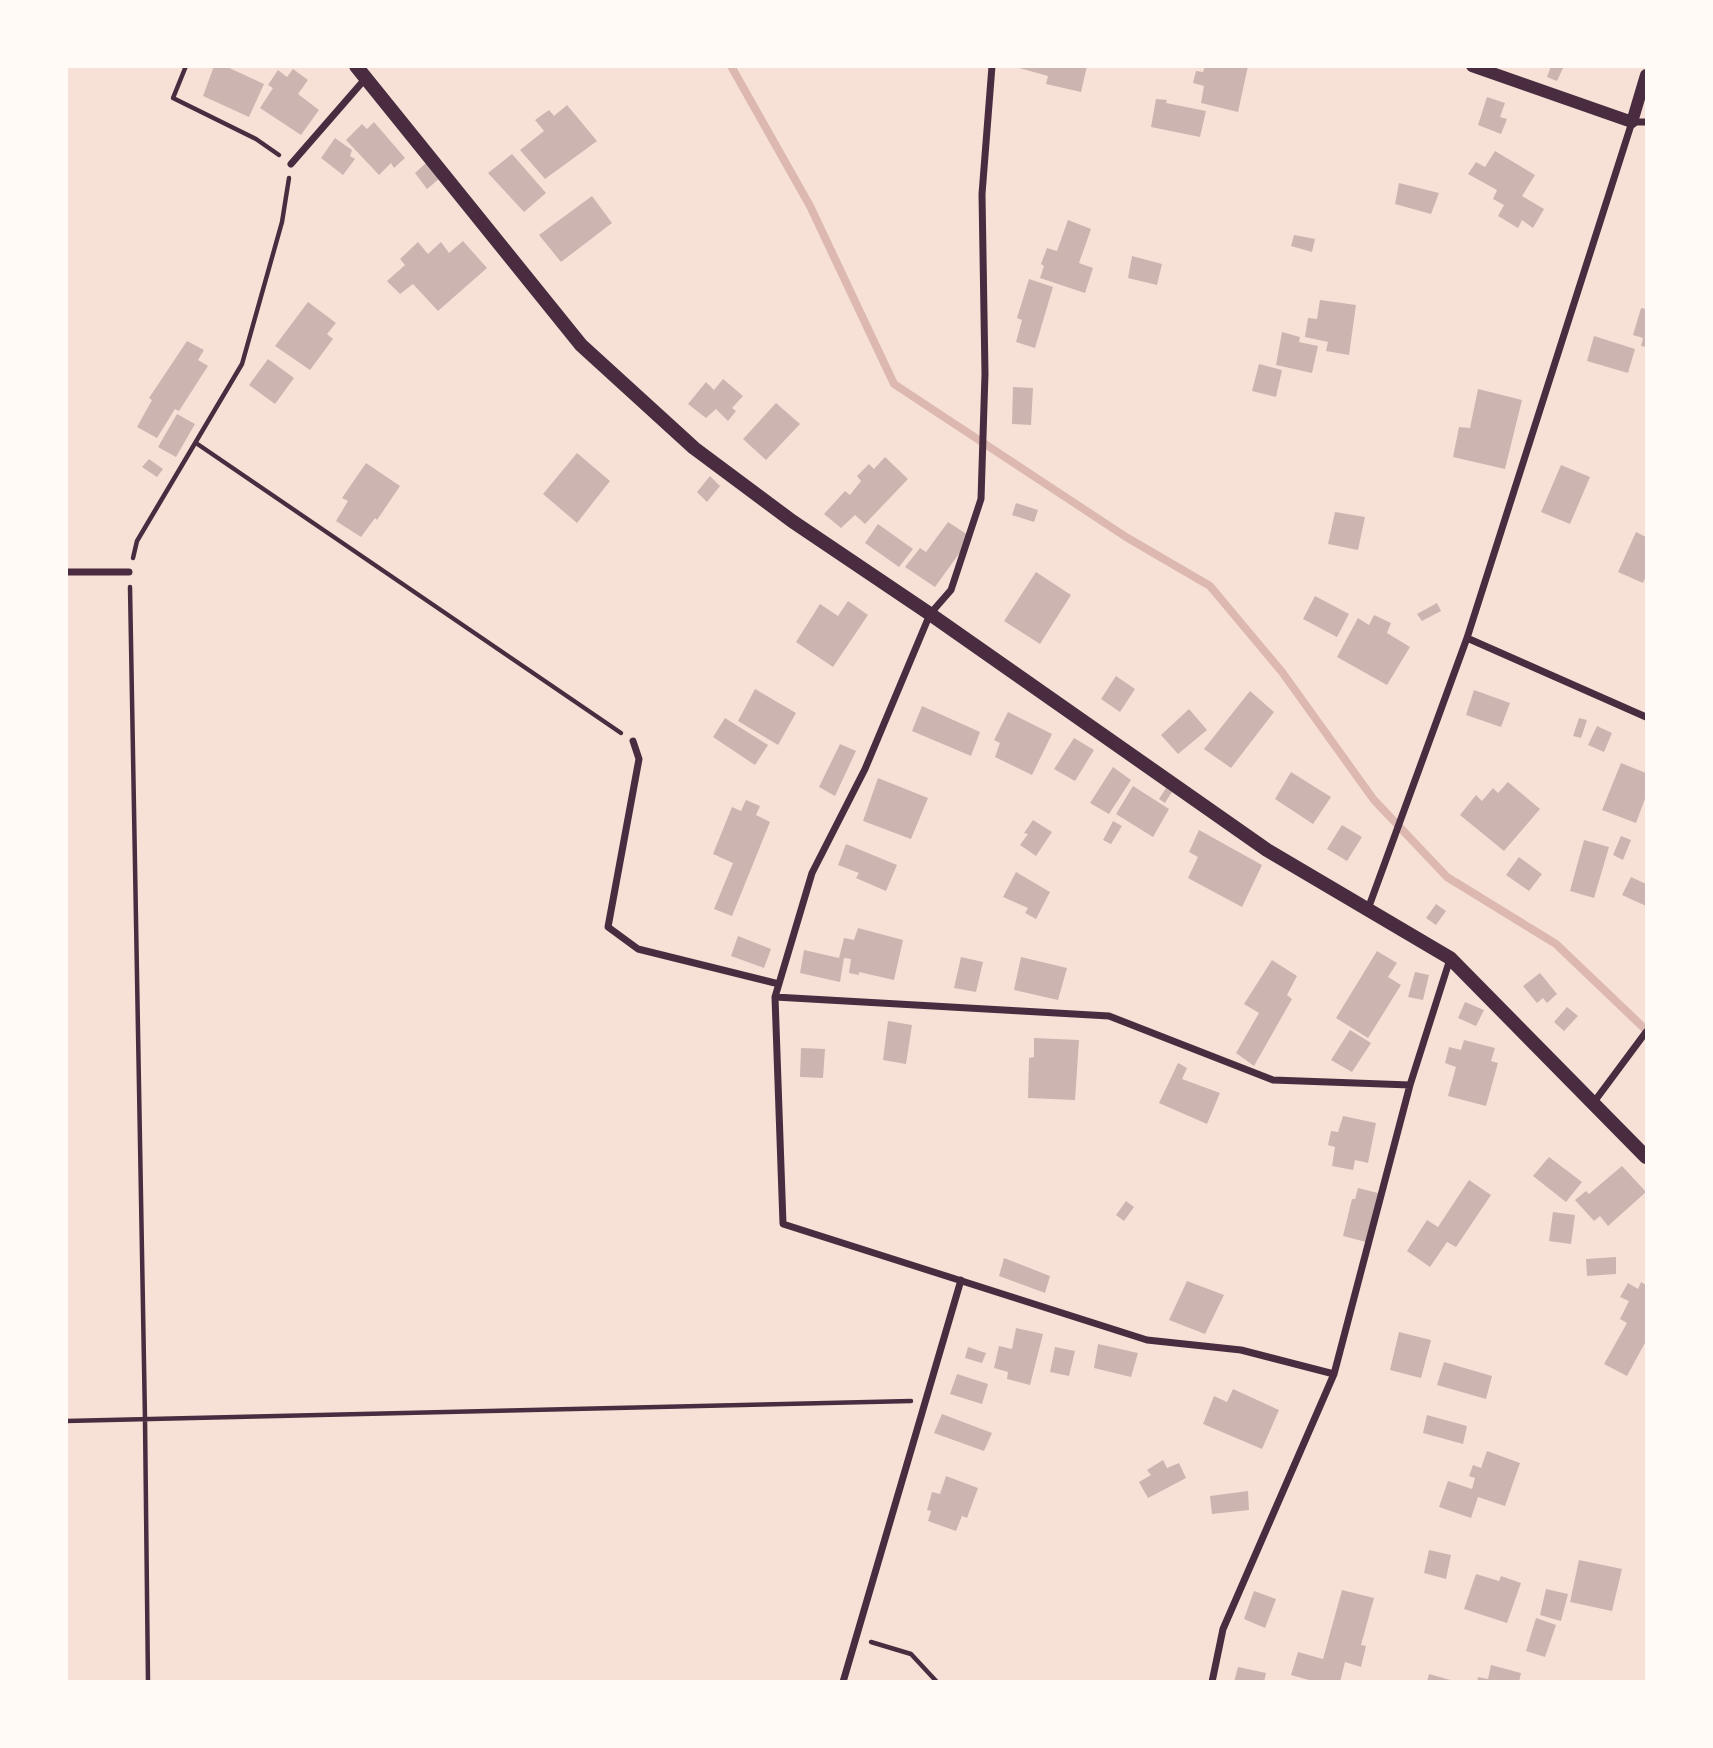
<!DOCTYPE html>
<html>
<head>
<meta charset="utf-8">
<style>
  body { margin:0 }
  #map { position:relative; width:1713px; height:1748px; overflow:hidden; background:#f7e1d7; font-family:"Roboto Condensed",sans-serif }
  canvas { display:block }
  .frame { position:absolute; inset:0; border:68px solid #fffaf5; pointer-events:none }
</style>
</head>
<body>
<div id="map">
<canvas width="1713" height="1748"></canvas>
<div class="frame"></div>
</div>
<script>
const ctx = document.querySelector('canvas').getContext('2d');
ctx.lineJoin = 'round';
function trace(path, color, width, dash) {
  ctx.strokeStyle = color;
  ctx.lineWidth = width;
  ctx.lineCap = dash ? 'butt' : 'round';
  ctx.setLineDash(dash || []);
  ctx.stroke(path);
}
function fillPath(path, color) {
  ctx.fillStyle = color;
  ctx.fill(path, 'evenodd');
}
trace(new Path2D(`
  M 731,66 L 810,206 L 894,384 L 1126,537 L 1210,586 L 1282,672 L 1374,800 L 1447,877 L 1556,944 L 1646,1030`), '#dcb8b0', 8);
fillPath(new Path2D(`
  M 214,66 L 225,66 L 264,84 L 249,117 L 203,96 Z
  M 1012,66 L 1087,66 L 1081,92 L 1046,84 L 1048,76 Z
  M 1205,66 L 1248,66 L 1238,112 L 1201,103 L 1204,86 L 1193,83 L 1196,71 L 1203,72 Z
  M 1551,66 L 1564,66 L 1557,81 L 1547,77 Z
  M 293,69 L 308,80 L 298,94 L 319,110 L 301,135 L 260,108 L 273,88 L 268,85 L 278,70 L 287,77 Z
  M 1487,97 L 1505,103 L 1500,117 L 1507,119 L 1501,134 L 1478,125 Z
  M 1156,99 L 1167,100 L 1166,103 L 1206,111 L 1200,137 L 1151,127 Z
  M 567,105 L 597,141 L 545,179 L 520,150 L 544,131 L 535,120 L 549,110 L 554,116 Z
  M 374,122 L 405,158 L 394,168 L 391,163 L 379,175 L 346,140 L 362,124 L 367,129 Z
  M 335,138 L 352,150 L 350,156 L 355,159 L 343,175 L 321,158 Z
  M 1495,151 L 1535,175 L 1522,196 L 1544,209 L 1533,228 L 1522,220 L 1518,228 L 1498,216 L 1504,205 L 1493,199 L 1497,190 L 1468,174 L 1476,162 L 1485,167 Z
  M 512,154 L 546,193 L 524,212 L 488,173 Z
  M 426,163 L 439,179 L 427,189 L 415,173 Z
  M 1399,183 L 1439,193 L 1431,214 L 1395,204 Z
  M 592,196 L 612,223 L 561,262 L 539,235 Z
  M 1068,220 L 1091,229 L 1079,263 L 1093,268 L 1085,293 L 1040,278 L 1044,266 L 1041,264 L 1047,248 L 1057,251 Z
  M 1294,235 L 1315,239 L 1312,252 L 1291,246 Z
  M 463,241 L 487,268 L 438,311 L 413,284 L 400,294 L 387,281 L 405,265 L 400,259 L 418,242 L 428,254 L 441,242 L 449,253 Z
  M 1132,256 L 1162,264 L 1157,285 L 1128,278 Z
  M 1029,279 L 1053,287 L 1035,348 L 1016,342 L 1022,320 L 1017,318 Z
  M 1320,300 L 1356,305 L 1349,355 L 1326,351 L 1328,342 L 1305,337 L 1308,318 L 1317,319 Z
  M 308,302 L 336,323 L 327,334 L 333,339 L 310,370 L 275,346 Z
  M 1641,308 L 1646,309 L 1646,347 L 1641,346 L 1643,338 L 1633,335 Z
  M 1282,332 L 1300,337 L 1299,342 L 1318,346 L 1312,373 L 1276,365 Z
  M 1594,336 L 1635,349 L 1628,373 L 1587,361 Z
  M 187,341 L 204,350 L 198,360 L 208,366 L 179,411 L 175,409 L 157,438 L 137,427 L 152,400 L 149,398 Z
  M 268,359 L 294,378 L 275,404 L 249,385 Z
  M 1259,364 L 1282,370 L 1276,397 L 1252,391 Z
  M 723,379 L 743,396 L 732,408 L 736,411 L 728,421 L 716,409 L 706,418 L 688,404 L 706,382 L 714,390 Z
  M 1013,387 L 1033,388 L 1031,425 L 1012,424 Z
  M 1478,389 L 1522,400 L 1505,469 L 1453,457 L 1459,427 L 1470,428 Z
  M 776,403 L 800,424 L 766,460 L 743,439 Z
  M 177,414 L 195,424 L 176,457 L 158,447 Z
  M 577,453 L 610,481 L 577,523 L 543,494 Z
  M 885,457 L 908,479 L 865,524 L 855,515 L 841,528 L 824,514 L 845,491 L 850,495 L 861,481 L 857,476 L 869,464 L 874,469 Z
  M 149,459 L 163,469 L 157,477 L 142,467 Z
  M 366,463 L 400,486 L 377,520 L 375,518 L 361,537 L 336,521 L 348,501 L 342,498 Z
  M 1561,465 L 1590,477 L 1570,524 L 1541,512 Z
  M 710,476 L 720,486 L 707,502 L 697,492 Z
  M 1016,503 L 1038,510 L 1034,522 L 1012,515 Z
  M 1335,512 L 1365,517 L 1358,550 L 1328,544 Z
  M 948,522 L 971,537 L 935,587 L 905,567 L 920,548 L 926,552 Z
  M 878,524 L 913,549 L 899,567 L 865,543 Z
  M 1636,532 L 1646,537 L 1646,576 L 1643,583 L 1618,572 Z
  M 1036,572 L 1071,595 L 1040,644 L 1004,621 Z
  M 1315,596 L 1349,614 L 1337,637 L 1303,619 Z
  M 848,601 L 868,615 L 833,667 L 796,642 L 820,604 L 838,616 Z
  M 1437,603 L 1441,611 L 1422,621 L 1417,614 Z
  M 1374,615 L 1391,623 L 1387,633 L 1410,647 L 1387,685 L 1337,657 L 1358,618 L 1369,625 Z
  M 1116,676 L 1135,689 L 1120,712 L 1101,699 Z
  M 755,689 L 796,713 L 778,745 L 738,721 Z
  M 1474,690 L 1510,703 L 1501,727 L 1466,715 Z
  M 1250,691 L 1274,712 L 1231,768 L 1204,749 Z
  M 922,706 L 980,732 L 971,756 L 912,731 Z
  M 1189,709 L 1207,730 L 1178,754 L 1161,735 Z
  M 1008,712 L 1052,734 L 1032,775 L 995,757 L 1000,743 L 994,740 Z
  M 725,718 L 768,745 L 755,765 L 713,737 Z
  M 1579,718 L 1587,720 L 1581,738 L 1573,736 Z
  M 1597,726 L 1612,733 L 1604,752 L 1588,745 Z
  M 1074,738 L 1094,750 L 1075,781 L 1054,769 Z
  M 840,744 L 856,751 L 835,796 L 819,787 Z
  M 1621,763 L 1646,773 L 1646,796 L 1636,823 L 1602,810 Z
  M 1113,767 L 1131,780 L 1109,814 L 1090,803 Z
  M 1291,772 L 1331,797 L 1313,824 L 1275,799 Z
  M 878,778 L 928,798 L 911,839 L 863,821 Z
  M 1508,782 L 1540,809 L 1504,851 L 1460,815 L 1476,795 L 1482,801 L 1493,788 L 1498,793 Z
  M 1133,786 L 1169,809 L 1153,837 L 1116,814 Z
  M 1166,788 L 1172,792 L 1165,803 L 1159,799 Z
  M 746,800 L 760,806 L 756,815 L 770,822 L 732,916 L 714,909 L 733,863 L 713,854 L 732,807 L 741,811 Z
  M 1033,820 L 1052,832 L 1036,856 L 1020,845 L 1028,834 L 1024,833 Z
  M 1113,821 L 1122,826 L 1111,844 L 1103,840 Z
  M 1342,825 L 1362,837 L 1347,861 L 1327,849 Z
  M 1199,830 L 1262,865 L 1242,907 L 1188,878 L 1198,857 L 1189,852 Z
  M 1621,836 L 1631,840 L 1623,860 L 1613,855 Z
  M 1584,840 L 1609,847 L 1594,898 L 1570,891 Z
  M 846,844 L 897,865 L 886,891 L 856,878 L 859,873 L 838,865 Z
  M 1519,857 L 1542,874 L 1529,891 L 1506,875 Z
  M 1016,872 L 1050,892 L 1036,919 L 1025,913 L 1028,908 L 1003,897 Z
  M 1631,877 L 1646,884 L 1646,906 L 1622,895 Z
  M 1436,904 L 1446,911 L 1436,925 L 1426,918 Z
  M 858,928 L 903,940 L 894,980 L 859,972 L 859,975 L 849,973 L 851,959 L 844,958 L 840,982 L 800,973 L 804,950 L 839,958 L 844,938 L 854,940 Z
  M 738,936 L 771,949 L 764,968 L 731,956 Z
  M 1377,951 L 1397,963 L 1388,977 L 1401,985 L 1368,1038 L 1336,1018 Z
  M 961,957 L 983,962 L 976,992 L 954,988 Z
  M 1021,957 L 1067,968 L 1058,1000 L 1014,990 Z
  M 1272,960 L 1297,976 L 1287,995 L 1292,999 L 1254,1066 L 1236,1053 L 1259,1013 L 1244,1004 Z
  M 1415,972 L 1429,975 L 1423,1000 L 1408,997 Z
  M 1540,973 L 1557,994 L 1547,1003 L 1543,998 L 1537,1003 L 1523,986 Z
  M 1465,1002 L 1484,1010 L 1476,1026 L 1458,1018 Z
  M 1567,1007 L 1578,1016 L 1564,1031 L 1554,1022 Z
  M 888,1021 L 912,1025 L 906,1064 L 883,1060 Z
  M 1350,1030 L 1371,1043 L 1352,1072 L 1331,1060 Z
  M 1034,1038 L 1079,1040 L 1075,1100 L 1028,1098 L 1029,1058 L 1034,1057 Z
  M 1464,1040 L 1495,1048 L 1491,1061 L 1498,1063 L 1486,1106 L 1448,1096 L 1456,1067 L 1445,1063 L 1449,1047 L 1461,1050 Z
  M 801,1048 L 825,1049 L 823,1078 L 800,1077 Z
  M 1178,1063 L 1187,1068 L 1182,1079 L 1220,1093 L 1207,1124 L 1159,1103 Z
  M 1343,1116 L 1376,1123 L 1368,1163 L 1355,1160 L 1353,1170 L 1332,1166 L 1335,1147 L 1328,1145 L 1331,1131 L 1338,1132 Z
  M 1549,1157 L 1582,1182 L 1566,1202 L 1533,1176 Z
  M 1622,1166 L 1646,1192 L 1608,1226 L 1600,1216 L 1594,1221 L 1575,1200 L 1586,1191 L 1589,1194 Z
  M 1469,1180 L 1491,1195 L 1456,1247 L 1447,1242 L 1430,1267 L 1407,1251 L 1427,1220 L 1438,1227 Z
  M 1358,1188 L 1378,1193 L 1366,1242 L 1343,1236 L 1352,1199 L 1355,1199 Z
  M 1126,1201 L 1134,1207 L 1124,1221 L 1116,1215 Z
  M 1553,1212 L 1575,1215 L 1571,1244 L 1549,1241 Z
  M 1616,1257 L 1616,1274 L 1587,1276 L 1586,1259 Z
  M 1004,1258 L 1050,1276 L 1045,1293 L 999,1276 Z
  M 1187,1281 L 1224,1295 L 1205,1334 L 1169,1320 Z
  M 1641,1282 L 1646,1285 L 1646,1341 L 1627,1376 L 1604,1364 L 1627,1323 L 1620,1319 L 1629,1301 L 1620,1297 L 1628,1283 L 1638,1289 Z
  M 1016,1328 L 1043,1334 L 1030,1385 L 1007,1379 L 1008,1372 L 994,1368 L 999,1346 L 1012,1349 Z
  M 1399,1332 L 1431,1340 L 1421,1378 L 1390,1370 Z
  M 1098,1344 L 1138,1353 L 1131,1377 L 1094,1368 Z
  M 968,1347 L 986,1353 L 982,1363 L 965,1358 Z
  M 1055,1347 L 1075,1351 L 1069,1376 L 1050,1372 Z
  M 1444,1362 L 1492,1376 L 1486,1399 L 1437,1385 Z
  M 957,1374 L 988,1384 L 982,1404 L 950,1394 Z
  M 1233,1389 L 1279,1410 L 1262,1449 L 1203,1424 L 1214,1396 L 1227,1402 Z
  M 942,1414 L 992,1433 L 984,1451 L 934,1433 Z
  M 1427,1415 L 1467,1426 L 1463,1444 L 1423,1433 Z
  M 1487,1451 L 1520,1463 L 1505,1506 L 1478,1497 L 1471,1518 L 1439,1507 L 1448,1481 L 1472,1489 L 1475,1478 L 1469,1476 L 1473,1465 L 1481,1468 Z
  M 1163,1460 L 1167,1468 L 1179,1463 L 1186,1478 L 1148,1498 L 1139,1482 L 1151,1475 L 1147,1470 Z
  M 946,1476 L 978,1488 L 967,1518 L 962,1516 L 956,1531 L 928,1521 L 931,1511 L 927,1510 L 932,1492 L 940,1494 Z
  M 1248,1491 L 1249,1510 L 1212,1514 L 1210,1496 Z
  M 1429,1550 L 1451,1555 L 1446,1579 L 1424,1573 Z
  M 1579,1560 L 1622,1569 L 1612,1611 L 1570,1602 Z
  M 1476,1574 L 1499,1581 L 1501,1576 L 1521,1583 L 1507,1623 L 1464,1609 Z
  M 1546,1589 L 1568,1594 L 1561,1621 L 1540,1615 Z
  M 1342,1590 L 1374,1598 L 1361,1645 L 1366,1646 L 1361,1667 L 1345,1662 L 1340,1682 L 1316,1682 L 1291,1675 L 1298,1652 L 1323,1659 Z
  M 1254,1591 L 1276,1599 L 1265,1628 L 1244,1619 Z
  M 1536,1618 L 1556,1625 L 1545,1657 L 1526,1651 Z
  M 1491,1665 L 1521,1673 L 1519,1682 L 1477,1682 L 1478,1677 L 1488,1679 Z
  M 1238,1667 L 1266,1673 L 1264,1682 L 1234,1682 Z
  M 1429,1674 L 1454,1681 L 1454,1682 L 1427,1682 Z`), '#ccb4b1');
trace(new Path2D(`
  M 186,66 L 173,98 L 256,139 L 279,155
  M 196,443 L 621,733
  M 133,558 L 137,541 L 242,364 L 282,222 L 289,178
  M 130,587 L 145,1419 L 148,1682
  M 66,1421 L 911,1401
  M 871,1642 L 911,1654 L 937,1682`), '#4a2c40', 4.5);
trace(new Path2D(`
  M 992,66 L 982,194 L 985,374 L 981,499 L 951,590 L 930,614 L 865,769 L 812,873 L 775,997 L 783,1224 L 1147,1340 L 1241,1350 L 1334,1374
  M 291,164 L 365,79
  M 66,572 L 129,572
  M 1467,638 L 1646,717
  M 633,741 L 639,759 L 608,927 L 638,949 L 779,984
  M 1368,909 L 1467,638 L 1632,122 L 1646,122
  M 775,997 L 1109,1016 L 1273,1080 L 1410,1085
  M 1594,1102 L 1646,1032
  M 843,1682 L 961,1280
  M 1212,1682 L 1223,1629 L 1334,1374 L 1410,1085 L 1450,959`), '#4a2c40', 7);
trace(new Path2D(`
  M 1472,66 L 1632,122 L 1646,75`), '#4a2c40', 12);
trace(new Path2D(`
  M 356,66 L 581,345 L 694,448 L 792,521 L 930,614 L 1267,850 L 1450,958 L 1646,1157`), '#4a2c40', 14);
</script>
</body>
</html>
